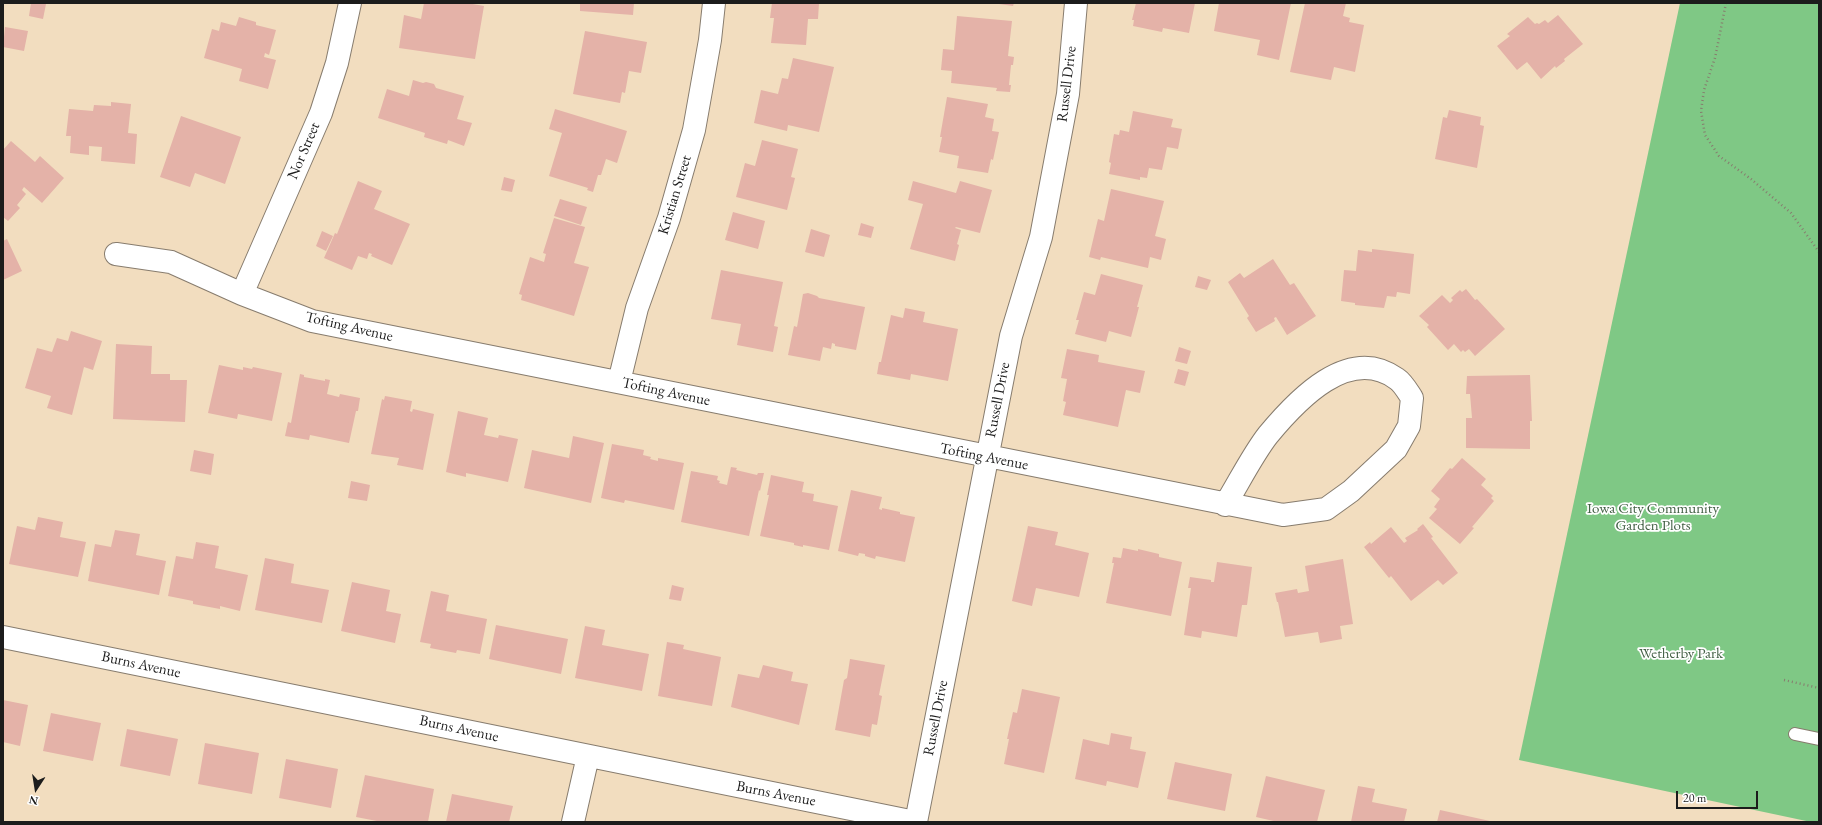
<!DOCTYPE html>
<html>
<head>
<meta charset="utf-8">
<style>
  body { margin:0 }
  #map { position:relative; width:1822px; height:825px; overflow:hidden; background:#f2ddbf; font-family:"EB Garamond",serif }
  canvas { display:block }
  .frame { position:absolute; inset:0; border:4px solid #1c1c1c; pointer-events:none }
  .north { position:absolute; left:16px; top:769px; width:40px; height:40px; -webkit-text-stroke:3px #fff; paint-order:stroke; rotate:192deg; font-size:11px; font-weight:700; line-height:16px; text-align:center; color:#1c1c1c }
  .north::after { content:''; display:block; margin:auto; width:14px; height:18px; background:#1c1c1c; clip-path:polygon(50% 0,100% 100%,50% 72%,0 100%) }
  .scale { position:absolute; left:1676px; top:791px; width:82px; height:18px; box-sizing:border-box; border:2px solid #1c1c1c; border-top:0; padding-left:5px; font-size:12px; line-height:14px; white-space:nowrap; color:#1c1c1c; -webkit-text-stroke:3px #fff; paint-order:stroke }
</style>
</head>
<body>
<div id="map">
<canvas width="1822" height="825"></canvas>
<div class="frame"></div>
<div class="north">N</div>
<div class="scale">20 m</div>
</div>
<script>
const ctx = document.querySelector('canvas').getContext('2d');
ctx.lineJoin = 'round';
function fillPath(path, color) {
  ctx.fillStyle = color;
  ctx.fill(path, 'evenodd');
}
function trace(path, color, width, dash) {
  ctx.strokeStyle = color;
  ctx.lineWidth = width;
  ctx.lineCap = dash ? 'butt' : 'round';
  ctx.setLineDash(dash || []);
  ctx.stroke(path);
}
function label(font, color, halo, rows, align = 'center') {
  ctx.font = font + ' "EB Garamond",serif';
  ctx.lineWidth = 3.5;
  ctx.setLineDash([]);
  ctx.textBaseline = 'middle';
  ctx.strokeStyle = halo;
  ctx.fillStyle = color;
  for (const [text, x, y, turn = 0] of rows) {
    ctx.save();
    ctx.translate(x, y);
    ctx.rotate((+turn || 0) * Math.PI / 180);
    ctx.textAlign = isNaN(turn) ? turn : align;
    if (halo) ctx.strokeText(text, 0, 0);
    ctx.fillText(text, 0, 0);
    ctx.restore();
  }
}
fillPath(new Path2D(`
  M 1680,3 L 1819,3 L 1819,822 L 1811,822 L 1519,760 Z`), '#7fc885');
fillPath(new Path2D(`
  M 31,3 L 46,4 L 43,19 L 29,16 Z
  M 424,3 L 467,3 L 484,6 L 475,59 L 399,48 L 404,15 L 421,19 Z
  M 580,3 L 634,3 L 633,15 L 580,11 Z
  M 772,3 L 819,3 L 818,19 L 808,19 L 806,45 L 771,43 L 774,18 L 770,18 Z
  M 992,3 L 1014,3 L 1013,6 Z
  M 1136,3 L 1195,3 L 1189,33 L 1163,28 L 1162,32 L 1133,26 L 1134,20 L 1132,20 Z
  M 1219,3 L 1291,3 L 1279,60 L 1257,55 L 1260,40 L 1214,31 Z
  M 1305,3 L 1346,3 L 1343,16 L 1350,18 L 1349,22 L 1364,25 L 1355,72 L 1334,67 L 1331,80 L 1290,72 Z
  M 1558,15 L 1583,44 L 1564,59 L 1565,61 L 1556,68 L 1555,66 L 1541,79 L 1527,62 L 1517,70 L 1497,46 L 1510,36 L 1507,34 L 1528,17 L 1535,24 L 1537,23 L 1539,24 L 1545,20 L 1548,23 Z
  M 957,16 L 1012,21 L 1008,56 L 1014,57 L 1013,65 L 1011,65 L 1009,85 L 1011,85 L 1010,92 L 996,91 L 997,88 L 951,83 L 952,71 L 941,70 L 943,49 L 954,50 Z
  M 239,17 L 256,22 L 256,25 L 276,30 L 269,55 L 265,53 L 264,57 L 276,60 L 268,89 L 239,81 L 242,69 L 204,58 L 212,29 L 219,31 L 221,22 L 236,26 Z
  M 5,27 L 28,31 L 24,51 L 3,47 Z
  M 585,31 L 647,42 L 641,73 L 629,71 L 625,93 L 622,92 L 620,103 L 573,94 Z
  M 793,58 L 834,67 L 819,132 L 788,125 L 787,131 L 754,123 L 761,90 L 778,94 L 782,78 L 788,79 Z
  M 413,80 L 423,83 L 426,82 L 434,84 L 436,88 L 464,96 L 457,119 L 472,123 L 464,146 L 448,140 L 447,144 L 424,137 L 425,133 L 378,118 L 387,89 L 409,96 Z
  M 947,97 L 988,104 L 985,117 L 994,119 L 992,131 L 999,132 L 993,160 L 991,159 L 988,173 L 957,168 L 959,156 L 939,152 L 942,137 L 940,137 Z
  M 111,102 L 131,104 L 128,133 L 137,134 L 135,164 L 101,161 L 102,147 L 89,146 L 89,155 L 70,153 L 71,136 L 66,136 L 69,109 L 93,111 L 94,105 L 111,106 Z
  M 555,109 L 627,131 L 617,163 L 606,159 L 601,175 L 598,175 L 593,192 L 587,190 L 588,188 L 549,176 L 562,133 L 549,129 Z
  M 1449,110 L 1481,117 L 1480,125 L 1484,126 L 1477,168 L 1435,159 L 1443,117 L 1447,118 Z
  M 1133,111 L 1173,119 L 1171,127 L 1182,129 L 1178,149 L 1167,147 L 1162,170 L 1149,168 L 1147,178 L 1140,177 L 1140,180 L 1109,174 L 1111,163 L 1109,162 L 1114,134 L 1119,135 L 1120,130 L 1129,132 Z
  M 181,116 L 241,137 L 225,184 L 195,173 L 190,187 L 160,177 Z
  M 762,140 L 798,149 L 791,177 L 795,178 L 787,210 L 736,197 L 745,163 L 755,166 Z
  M 11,141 L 35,162 L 40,156 L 64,178 L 42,203 L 24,187 L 22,190 L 26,194 L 17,205 L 20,208 L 8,221 L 3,217 L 3,150 Z
  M 504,177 L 515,180 L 512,192 L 501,190 Z
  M 358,181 L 382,191 L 374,209 L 410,224 L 392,265 L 371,256 L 372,254 L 369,253 L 367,259 L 358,256 L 352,270 L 324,258 L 335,233 L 337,234 Z
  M 913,181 L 956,193 L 960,181 L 992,190 L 980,233 L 956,227 L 955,228 L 961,230 L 957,244 L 959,245 L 955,261 L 910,249 L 923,204 L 908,200 Z
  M 1111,189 L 1164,201 L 1155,236 L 1166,239 L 1161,260 L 1150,257 L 1148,268 L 1101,257 L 1100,260 L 1089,257 L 1098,219 L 1104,221 Z
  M 560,199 L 587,207 L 581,225 L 554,216 Z
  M 733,212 L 765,221 L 758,249 L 725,240 Z
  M 554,218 L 585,227 L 574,263 L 589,267 L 574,316 L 521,300 L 522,295 L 519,294 L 530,257 L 544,262 L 546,254 L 543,253 Z
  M 861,223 L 874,227 L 871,238 L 858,235 Z
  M 811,229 L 830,235 L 824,257 L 805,252 Z
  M 322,231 L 333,236 L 326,251 L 316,246 Z
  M 7,239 L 22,271 L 3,280 L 3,241 Z
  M 1372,249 L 1414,254 L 1410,294 L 1397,292 L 1396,297 L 1387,296 L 1384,308 L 1355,305 L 1355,303 L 1341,301 L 1344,270 L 1356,271 L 1358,250 L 1372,252 Z
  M 1273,259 L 1290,285 L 1294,283 L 1316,316 L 1287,335 L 1276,317 L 1274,318 L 1275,321 L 1256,332 L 1247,318 L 1249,316 L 1228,282 L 1240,273 L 1244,278 Z
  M 721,270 L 783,282 L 774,326 L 778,327 L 773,352 L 737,345 L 741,324 L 711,319 Z
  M 1101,274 L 1143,285 L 1137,307 L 1139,307 L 1131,337 L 1109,331 L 1106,342 L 1075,334 L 1079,320 L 1076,320 L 1084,292 L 1095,295 Z
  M 1198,276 L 1211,280 L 1207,290 L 1195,287 Z
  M 1466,289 L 1475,300 L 1477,299 L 1505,329 L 1475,356 L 1469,349 L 1465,352 L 1463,350 L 1461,352 L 1454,344 L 1448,350 L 1427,327 L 1429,325 L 1419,316 L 1442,295 L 1450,303 L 1453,300 L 1451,298 L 1460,290 L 1462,292 Z
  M 808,293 L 817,296 L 819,298 L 865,307 L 856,350 L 835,346 L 835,344 L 832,343 L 831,349 L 823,347 L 820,361 L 788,355 L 794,326 L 797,327 L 803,294 Z
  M 905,308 L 925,312 L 923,322 L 958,329 L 948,381 L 911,374 L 910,380 L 877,374 L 879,362 L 881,362 L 891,315 L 903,318 Z
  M 71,331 L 102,341 L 93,370 L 84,367 L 72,415 L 47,408 L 51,396 L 25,388 L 37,348 L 52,352 L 57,338 L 68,341 Z
  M 116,344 L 152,346 L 151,374 L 170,374 L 170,380 L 187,380 L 185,422 L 113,419 Z
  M 1179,347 L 1191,351 L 1187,364 L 1175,361 Z
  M 1067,349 L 1099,355 L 1098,362 L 1145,371 L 1140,393 L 1126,390 L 1118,427 L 1063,415 L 1066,402 L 1063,401 L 1067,379 L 1061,378 Z
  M 219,365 L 243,370 L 243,367 L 252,369 L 253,367 L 282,373 L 272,421 L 238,414 L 237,419 L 208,413 Z
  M 1178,369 L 1189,372 L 1185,386 L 1174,383 Z
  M 300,374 L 304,375 L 304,377 L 325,381 L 325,379 L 330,380 L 327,394 L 339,397 L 340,394 L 360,398 L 358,411 L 356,411 L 349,443 L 310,435 L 309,440 L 285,436 L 288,422 L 291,423 Z
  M 1530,375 L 1532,421 L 1530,421 L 1530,449 L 1466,448 L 1466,418 L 1472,418 L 1470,394 L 1466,394 L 1467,376 Z
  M 385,396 L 412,401 L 410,411 L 412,412 L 413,409 L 434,414 L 423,470 L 397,465 L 399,458 L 371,454 L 382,399 L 384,400 Z
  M 458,411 L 488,418 L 484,435 L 498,438 L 499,435 L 518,439 L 508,482 L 466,473 L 466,477 L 446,472 Z
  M 573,436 L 604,443 L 591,503 L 524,488 L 532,450 L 569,458 Z
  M 612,444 L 644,450 L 643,455 L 651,457 L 650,459 L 658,461 L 658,458 L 684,463 L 674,510 L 625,500 L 624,503 L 601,498 Z
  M 194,450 L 214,454 L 211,475 L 190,471 Z
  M 1462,458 L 1486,479 L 1481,485 L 1493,496 L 1491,498 L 1494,501 L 1472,527 L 1474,528 L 1460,544 L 1429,518 L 1437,509 L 1434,507 L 1440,499 L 1431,491 L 1450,468 L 1452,469 Z
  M 731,467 L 737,468 L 736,470 L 757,475 L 758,473 L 764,473 L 760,491 L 759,490 L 749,536 L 681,522 L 691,471 L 718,476 L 717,480 L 720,481 L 719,483 L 727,485 Z
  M 771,475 L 804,482 L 802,492 L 814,494 L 813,501 L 838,506 L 829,550 L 803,545 L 803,547 L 794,545 L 794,543 L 760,536 L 769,495 L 767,495 Z
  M 351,481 L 370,485 L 367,501 L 348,498 Z
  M 851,490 L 882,497 L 879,509 L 882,510 L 882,508 L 900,512 L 900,514 L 915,517 L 905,562 L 876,556 L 875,559 L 865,556 L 865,554 L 859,553 L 858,556 L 838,551 Z
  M 38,517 L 63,522 L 60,537 L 86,542 L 78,577 L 9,564 L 17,526 L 35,530 Z
  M 1423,524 L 1433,537 L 1431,538 L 1458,573 L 1443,585 L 1438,580 L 1411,601 L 1391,576 L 1389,578 L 1364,547 L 1370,542 L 1371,544 L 1391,527 L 1404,543 L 1407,541 L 1405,538 L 1418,530 L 1417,529 Z
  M 1028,526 L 1058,532 L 1055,545 L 1089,553 L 1079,597 L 1036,588 L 1032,606 L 1012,601 Z
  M 115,530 L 140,534 L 136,555 L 166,561 L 159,595 L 88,581 L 95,544 L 111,547 Z
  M 196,542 L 219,546 L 215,568 L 248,575 L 240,611 L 220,606 L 220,609 L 193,604 L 193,601 L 168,596 L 176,556 L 193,559 Z
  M 1123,548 L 1138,551 L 1138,549 L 1159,554 L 1159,557 L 1182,562 L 1171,616 L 1106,603 L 1114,563 L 1112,563 L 1113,557 L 1121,558 Z
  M 265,558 L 294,564 L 291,583 L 329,590 L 322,623 L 255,610 Z
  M 1343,559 L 1353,624 L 1340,626 L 1342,639 L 1320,643 L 1318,632 L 1285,637 L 1278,602 L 1277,602 L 1275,593 L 1297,589 L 1298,593 L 1309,591 L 1305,566 Z
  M 1217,562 L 1252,567 L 1247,605 L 1242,605 L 1237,637 L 1202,631 L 1201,638 L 1184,635 L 1191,588 L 1188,588 L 1190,577 L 1211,580 L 1211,582 L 1214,582 Z
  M 352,582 L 390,590 L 386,611 L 401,614 L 395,643 L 341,631 Z
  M 672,585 L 684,588 L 681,601 L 669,599 Z
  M 431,591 L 449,595 L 446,611 L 487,619 L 480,654 L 457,650 L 456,653 L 430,648 L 431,644 L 420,642 Z
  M 496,625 L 568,639 L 561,674 L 489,659 Z
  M 585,626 L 605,630 L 602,645 L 649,654 L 642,691 L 575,678 Z
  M 667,642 L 684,645 L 683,649 L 721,657 L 712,706 L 658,696 Z
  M 850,659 L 885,665 L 879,695 L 882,696 L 877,725 L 872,724 L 870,737 L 835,730 L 844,680 L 847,678 Z
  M 763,665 L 793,672 L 791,681 L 808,684 L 799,725 L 731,707 L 738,674 L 759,678 Z
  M 1022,689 L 1060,697 L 1044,773 L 1004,764 L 1009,739 L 1007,739 L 1013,712 L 1017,713 Z
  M 3,700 L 28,705 L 20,746 L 3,742 Z
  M 51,713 L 101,723 L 93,761 L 43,751 Z
  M 127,729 L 178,739 L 170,776 L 120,766 Z
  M 1111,733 L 1132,737 L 1130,749 L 1146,752 L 1138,788 L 1107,781 L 1106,786 L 1075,779 L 1083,739 L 1109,745 Z
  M 205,743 L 259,753 L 252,794 L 198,784 Z
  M 286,759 L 338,769 L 331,808 L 279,798 Z
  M 1175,762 L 1232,774 L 1225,811 L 1167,799 Z
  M 365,775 L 434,789 L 428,822 L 382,822 L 356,817 Z
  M 1266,776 L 1325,790 L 1317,822 L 1278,822 L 1256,817 Z
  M 1358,786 L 1375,789 L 1372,802 L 1407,809 L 1404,822 L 1351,822 Z
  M 452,794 L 513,806 L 509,822 L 446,822 Z
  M 1440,810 L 1490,821 L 1490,822 L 1437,822 Z`), '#e4b2a8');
const service = new Path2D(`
  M 1795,734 L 1819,739`);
const minor = new Path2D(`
  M 116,254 L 171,262 L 242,294 L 312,321 L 1283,515 L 1326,509 L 1351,491 L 1396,449 L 1409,426 L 1412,398 C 1408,392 1403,383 1397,379 C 1349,344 1297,400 1268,435 C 1253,454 1238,484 1225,505
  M 242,294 L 321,113 L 337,63 L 350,3
  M 619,382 L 637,308 L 669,218 L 694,130 L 710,40 L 714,3
  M 3,637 L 915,822
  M 573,822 L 588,756
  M 916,822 L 1011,336 L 1041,237 L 1068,94 L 1076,3`);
trace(service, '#877c6e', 14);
trace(minor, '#877c6e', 24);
trace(new Path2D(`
  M 1726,3 L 1715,58 L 1704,90 L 1701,111 L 1705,135 L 1719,156 L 1751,179 L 1791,213 L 1819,252
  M 1784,680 L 1819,688`), '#877c6e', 2.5, [1, 3]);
trace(service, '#fff', 12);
trace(minor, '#fff', 22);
label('15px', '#1c1c1c', '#fff', [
  ["Russell Drive",1067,84,-83],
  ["Nor Street",304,151,-67],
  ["Kristian Street",675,195,-73],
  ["Tofting Avenue",349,327,13],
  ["Tofting Avenue",666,392,12],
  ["Russell Drive",998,400,-79],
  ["Tofting Avenue",984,457,11],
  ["Burns Avenue",141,665,12],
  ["Russell Drive",936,718,-79],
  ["Burns Avenue",459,729,12],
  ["Burns Avenue",776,794,11]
]);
label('15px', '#446146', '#fff', [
  ["Iowa City Community",1653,509],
  ["Garden Plots",1653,526],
  ["Wetherby Park",1681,654]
]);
</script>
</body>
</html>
